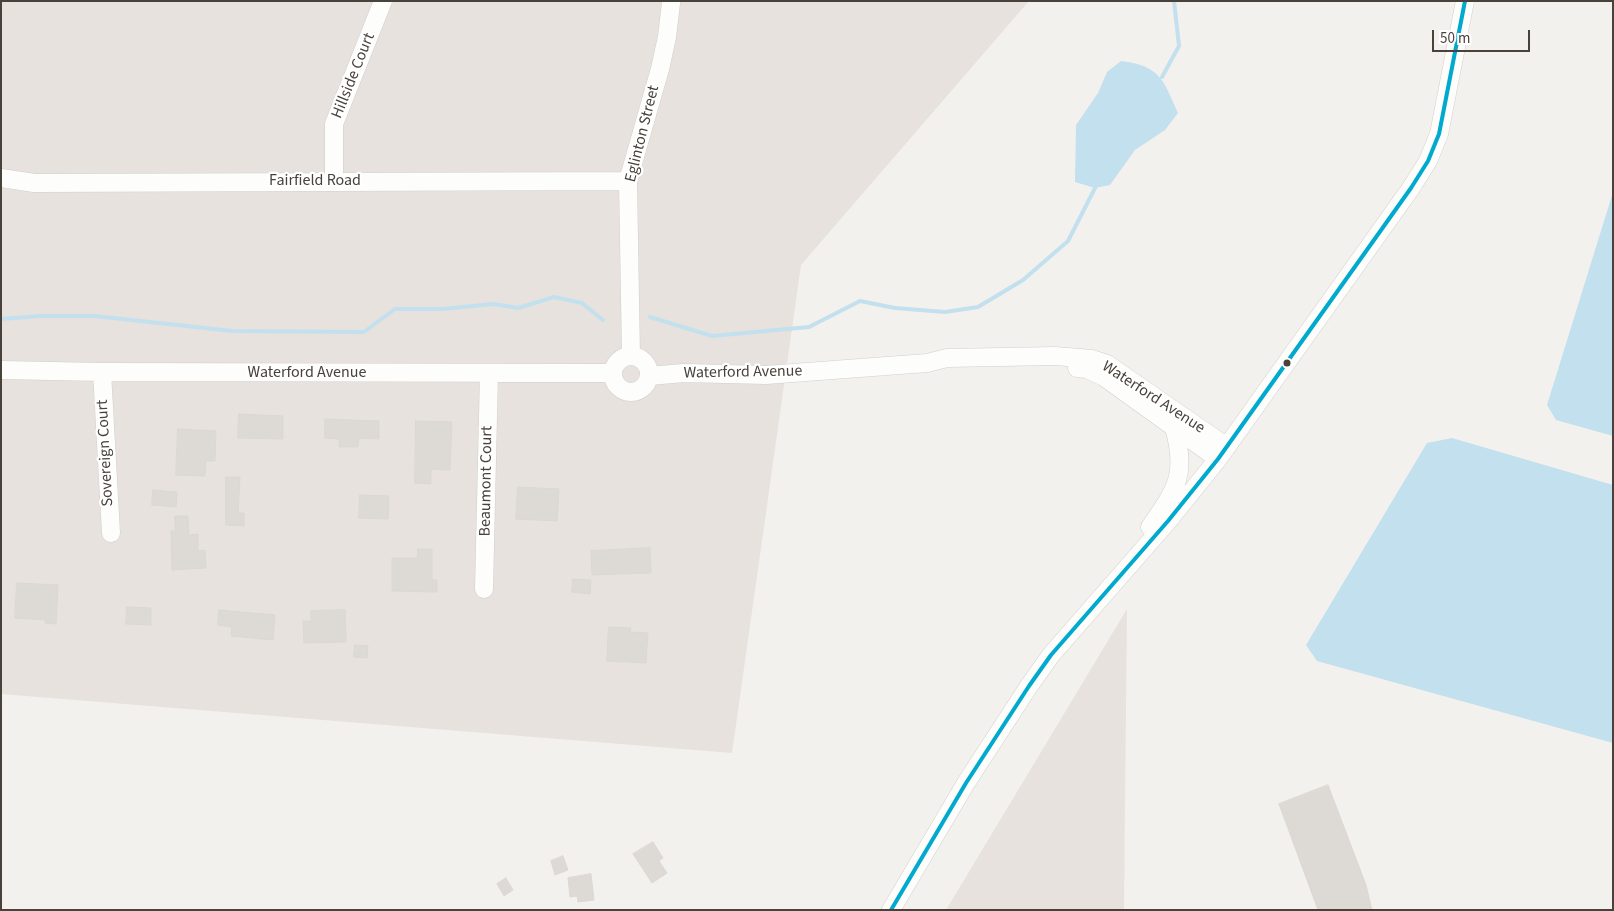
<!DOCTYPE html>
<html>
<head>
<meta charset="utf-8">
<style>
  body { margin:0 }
  #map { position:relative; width:1614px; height:911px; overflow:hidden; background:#f3f1ee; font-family:"Source Sans 3",sans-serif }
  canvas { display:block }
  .frame { position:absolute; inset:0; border:2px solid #49423a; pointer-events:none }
  .scale { position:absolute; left:1432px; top:30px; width:98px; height:22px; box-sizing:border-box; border:2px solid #49423a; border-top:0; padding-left:6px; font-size:15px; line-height:18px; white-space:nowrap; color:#49423a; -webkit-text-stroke:4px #fff; paint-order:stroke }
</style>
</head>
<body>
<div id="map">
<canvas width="1614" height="911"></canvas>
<div class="frame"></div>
<div class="scale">50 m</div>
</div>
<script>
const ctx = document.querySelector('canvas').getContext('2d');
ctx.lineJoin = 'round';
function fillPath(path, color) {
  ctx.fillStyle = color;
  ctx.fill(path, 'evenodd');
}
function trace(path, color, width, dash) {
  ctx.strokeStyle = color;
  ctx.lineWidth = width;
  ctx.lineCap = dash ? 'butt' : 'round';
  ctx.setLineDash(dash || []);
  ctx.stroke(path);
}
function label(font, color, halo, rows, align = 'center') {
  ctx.font = font + ' "Source Sans 3",sans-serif';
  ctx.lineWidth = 4.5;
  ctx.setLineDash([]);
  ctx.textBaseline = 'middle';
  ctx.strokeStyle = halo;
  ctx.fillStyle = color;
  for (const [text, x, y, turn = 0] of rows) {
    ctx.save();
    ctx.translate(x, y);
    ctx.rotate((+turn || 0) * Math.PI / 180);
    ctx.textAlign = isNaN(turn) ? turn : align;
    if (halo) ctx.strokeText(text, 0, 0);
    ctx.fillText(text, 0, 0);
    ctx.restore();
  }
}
fillPath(new Path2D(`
  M 1,1 L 1029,1 L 801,265 L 732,753 L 1,694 Z
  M 1127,609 L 1124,910 L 946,910 Z`), '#e7e2dd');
fillPath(new Path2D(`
  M 1121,61 C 1161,66 1163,80 1178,113 L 1165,130 L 1135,150 L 1110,185 L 1095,188 L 1075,182 L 1076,125 L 1098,93 L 1107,72 Z
  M 1613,192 L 1613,436 L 1556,420 L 1547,405 Z
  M 1452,438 L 1613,485 L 1613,743 L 1317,661 L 1306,645 L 1427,443 Z`), '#c2e0ed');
trace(new Path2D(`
  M 1162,77 L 1179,46 L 1174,1
  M 650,317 L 712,336 L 809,327 L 860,301 L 895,308 L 945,312 L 978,307 L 1023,280 L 1068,241 L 1095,188
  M 1,319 L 40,316 L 95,316 L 232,331 L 364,332 L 395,309 L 443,309 L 493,304 L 518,308 L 554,297 L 582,303 L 603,320`), '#c2e0ed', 4);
const building = new Path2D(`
  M 239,414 L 283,416 L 283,439 L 238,438 Z
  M 325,419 L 379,421 L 379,439 L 359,438 L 358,447 L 339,447 L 339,439 L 325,438 Z
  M 416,421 L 452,422 L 450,470 L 431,469 L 431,484 L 415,483 Z
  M 178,429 L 216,431 L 215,461 L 206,461 L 205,476 L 176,475 Z
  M 226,477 L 240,477 L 238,513 L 244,513 L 244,526 L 226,525 Z
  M 518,487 L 559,489 L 557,521 L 516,519 Z
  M 153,490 L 177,492 L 176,507 L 152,505 Z
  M 360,495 L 389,496 L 388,519 L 359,518 Z
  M 175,516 L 188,516 L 189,535 L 198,534 L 198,551 L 205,550 L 206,568 L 172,570 L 171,531 L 175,531 Z
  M 650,548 L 651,573 L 592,575 L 591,551 Z
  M 418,549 L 432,549 L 432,580 L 437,580 L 437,592 L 392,591 L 392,558 L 417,558 Z
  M 573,579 L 591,580 L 590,594 L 572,592 Z
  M 17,583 L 58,585 L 56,624 L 45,623 L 45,620 L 15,618 Z
  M 127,607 L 151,608 L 151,625 L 126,624 Z
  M 219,610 L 275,615 L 273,640 L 231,636 L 232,627 L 218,625 Z
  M 345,610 L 346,642 L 304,643 L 303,621 L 311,621 L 311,611 Z
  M 609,627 L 631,628 L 630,632 L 648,633 L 646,663 L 607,661 Z
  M 355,645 L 368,646 L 367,658 L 354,657 Z
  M 1328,785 L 1366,885 L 1372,910 L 1318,910 L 1279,804 Z
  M 653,842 L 663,858 L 659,861 L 667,873 L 652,883 L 633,854 Z
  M 563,856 L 568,870 L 555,875 L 551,861 Z
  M 591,874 L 594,900 L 578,902 L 577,896 L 570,897 L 568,878 Z
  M 506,878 L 513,890 L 504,896 L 497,884 Z`);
fillPath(building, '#dddad6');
trace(building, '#dbd8d4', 1);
const minor = new Path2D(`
  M 1,178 L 34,183 L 628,181
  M 334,181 L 334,124 L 383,1
  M613 374a18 18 0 1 1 36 0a18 18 0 1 1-36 0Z
  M 631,356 L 628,181 L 660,69 L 667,37 L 671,3
  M 1077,368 L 1087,369 L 1104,377 L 1218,459
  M 1,370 L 102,372 L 612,373
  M 102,372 L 111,533
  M 649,376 L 684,373 L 766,375 L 927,363 L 947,358 L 1055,356 L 1092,359 L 1107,364 L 1227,447
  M 1150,527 C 1177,488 1187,475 1174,427
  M 484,589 L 489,374
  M 891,910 L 966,783 L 1029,686 L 1051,655 L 1168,521 L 1218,459 L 1411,188 L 1428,161 L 1439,134 L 1465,1`);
trace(minor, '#d1cfcc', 19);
trace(minor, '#fdfdfc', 18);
trace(new Path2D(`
  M 891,910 L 966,783 L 1029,686 L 1051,655 L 1168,521 L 1218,459 L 1411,188 L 1428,161 L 1439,134 L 1465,1`), '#00a9ce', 4);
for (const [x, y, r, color] of [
  [1287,363,4.5,"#49423a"]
]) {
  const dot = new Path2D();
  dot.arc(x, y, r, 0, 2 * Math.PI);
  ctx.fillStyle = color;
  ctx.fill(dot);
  trace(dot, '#fff', 2);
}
label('16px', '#49423a', '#fff', [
  ["Hillside Court",354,76,-68],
  ["Eglinton Street",643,134,-76],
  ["Fairfield Road",315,181],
  ["Waterford Avenue",307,373],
  ["Waterford Avenue",743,373,-1],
  ["Waterford Avenue",1153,398,33],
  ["Sovereign Court",106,453,-93],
  ["Beaumont Court",487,481,-89]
]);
</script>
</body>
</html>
